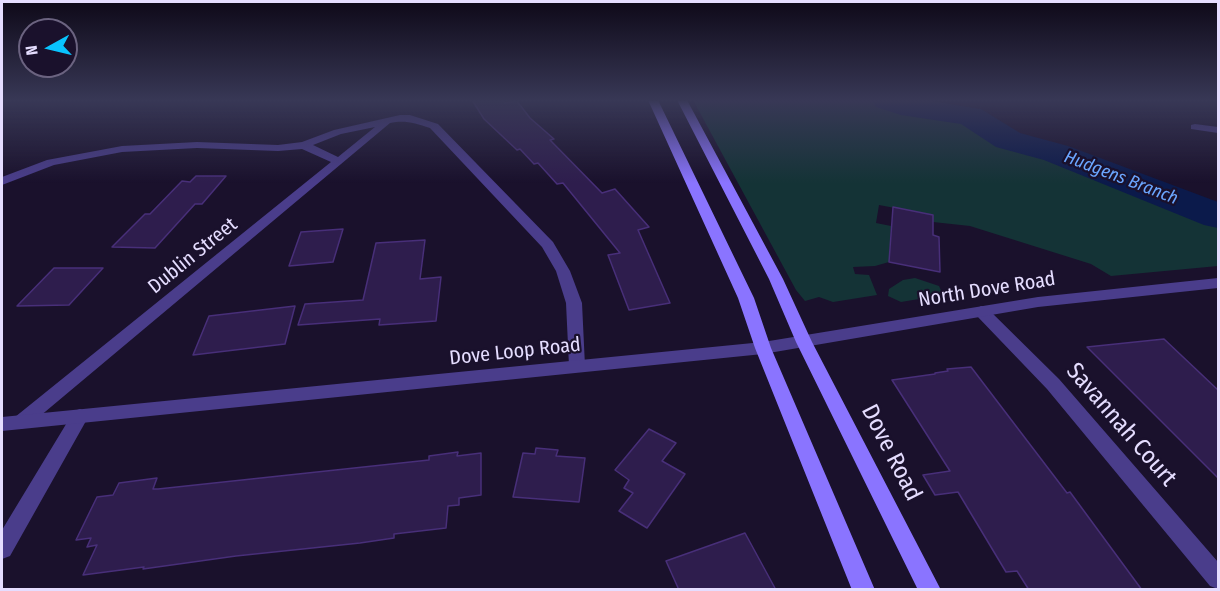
<!DOCTYPE html>
<html>
<head>
<meta charset="utf-8">
<style>
  body { margin:0 }
  #map { position:relative; width:1220px; height:591px; overflow:hidden; background:#1a112c; font-family:"Fira Sans Condensed",sans-serif }
  canvas { display:block }
  .frame { position:absolute; inset:0; border:3px solid #e5ddff; pointer-events:none }
  .north { position:absolute; left:18px; top:18px; width:60px; height:60px; box-sizing:border-box; background:#1a112c; border:2px solid #6b6380; border-radius:50%; rotate:262deg; font-size:16px; font-weight:700; line-height:24px; text-align:center; color:#e5ddff }
  .north::after { content:''; display:block; margin:auto; width:21px; height:27px; background:#09c4ff; clip-path:polygon(50% 0,100% 100%,50% 72%,0 100%) }
</style>
</head>
<body>
<div id="map">
<canvas width="1220" height="591"></canvas>
<div class="frame"></div>
<div class="north">N</div>
</div>
<script>
const ctx = document.querySelector('canvas').getContext('2d');
ctx.lineJoin = 'round';
function fillPath(path, color) {
  ctx.fillStyle = color;
  ctx.fill(path, 'evenodd');
}
function trace(path, color, width, dash) {
  ctx.strokeStyle = color;
  ctx.lineWidth = width;
  ctx.lineCap = dash ? 'butt' : 'round';
  ctx.setLineDash(dash || []);
  ctx.stroke(path);
}
function label(font, color, halo, rows, align = 'center') {
  ctx.font = font + ' "Fira Sans Condensed",sans-serif';
  ctx.lineWidth = 4.5;
  ctx.setLineDash([]);
  ctx.textBaseline = 'middle';
  ctx.strokeStyle = halo;
  ctx.fillStyle = color;
  for (const [text, x, y, turn = 0] of rows) {
    ctx.save();
    ctx.translate(x, y);
    ctx.rotate((+turn || 0) * Math.PI / 180);
    ctx.textAlign = isNaN(turn) ? turn : align;
    if (halo) ctx.strokeText(text, 0, 0);
    ctx.fillText(text, 0, 0);
    ctx.restore();
  }
}
fillPath(new Path2D(`
  M 693,100 L 887,100 L 912,108 L 970,116 L 1008,140 L 1056,153 L 1218,216 L 1218,266 L 1111,276 L 1091,264 L 970,226 L 933,222 L 932,215 L 879,205 L 876,223 L 891,226 L 889,262 L 875,266 L 853,267 L 855,274 L 869,275 L 877,295 L 833,302 L 819,297 L 805,301 L 796,290 Z
  M 915,278 L 939,286 L 943,295 L 901,302 L 888,296 L 889,289 L 903,280 Z`), '#143336');
fillPath(new Path2D(`
  M 872,100 L 926,100 L 981,109 L 1020,133 L 1068,146 L 1218,202 L 1218,228 L 1204,225 L 1044,160 L 996,147 L 961,124 L 901,115 L 876,107 Z`), '#0b1a4b');
const building = new Path2D(`
  M 472,100 L 503,100 L 505,103 L 517,101 L 530,118 L 554,139 L 550,140 L 602,193 L 615,189 L 649,227 L 638,230 L 670,303 L 629,310 L 608,255 L 620,253 L 563,183 L 557,184 L 538,163 L 534,164 L 520,149 L 517,150 L 484,119 Z
  M 196,176 L 226,176 L 202,204 L 195,204 L 155,248 L 112,247 L 145,214 L 150,214 L 182,181 L 190,182 Z
  M 893,207 L 933,215 L 933,235 L 939,237 L 940,272 L 889,262 Z
  M 343,229 L 333,262 L 289,266 L 301,232 Z
  M 425,240 L 420,279 L 441,277 L 436,321 L 379,325 L 380,319 L 298,325 L 305,304 L 363,300 L 376,243 Z
  M 54,268 L 103,268 L 69,305 L 17,306 Z
  M 295,306 L 285,344 L 193,355 L 209,316 Z
  M 1164,339 L 1218,390 L 1218,478 L 1087,347 Z
  M 971,367 L 1067,493 L 1070,492 L 1142,590 L 1029,590 L 1017,571 L 1006,572 L 958,492 L 935,495 L 923,475 L 950,471 L 892,380 L 935,374 L 935,373 L 948,371 L 947,369 Z
  M 649,429 L 676,443 L 662,461 L 685,474 L 647,528 L 619,511 L 633,493 L 624,488 L 629,480 L 615,470 Z
  M 536,448 L 558,450 L 556,456 L 585,458 L 579,502 L 513,497 L 523,453 L 535,454 Z
  M 458,452 L 457,456 L 481,453 L 481,495 L 459,498 L 459,505 L 448,506 L 446,528 L 394,534 L 394,538 L 360,543 L 236,556 L 143,569 L 144,567 L 83,575 L 97,545 L 87,547 L 91,538 L 76,540 L 97,497 L 113,495 L 119,483 L 157,478 L 153,489 L 158,489 L 429,460 L 429,456 Z
  M 745,533 L 776,590 L 679,590 L 666,561 Z`);
fillPath(building, '#2e1d4d');
trace(building, '#482f79', 1.5);
fillPath(new Path2D(`
  M 400,115 L 410,115 L 438,124 L 553,242 L 570,271 L 582,303 L 585,366 L 583,370 L 577,372 L 571,370 L 569,366 L 566,303 L 556,271 L 542,247 L 430,128 C 415,123 405,120 390,123 L 27,427 L 21,429 L 15,427 L 12,422 L 15,417 L 331,162 L 302,149 L 278,151 L 197,148 L 122,152 L 54,165 L 2,185 L 2,177 L 47,160 L 122,146 L 197,142 L 278,145 L 302,142 L 334,130 ZM 375,127 L 338,157 L 313,145 L 341,134 Z
  M 1195,124 L 1218,127 L 1218,133 L 1191,129 L 1191,125 Z
  M 981,306 L 986,307 L 1059,379 L 1218,562 L 1218,589 L 1210,586 L 1047,389 L 976,315 L 973,311 Z
  M 80,409 L 86,411 L 89,416 L 86,421 L 10,556 L 2,559 L 2,530 L 74,411 Z`), '#4a3d8b');
fillPath(new Path2D(`
  M 1218,278 L 1218,288 L 1038,307 L 763,354 L 2,431 L 2,417 L 763,342 L 1038,297 Z`), '#4a3d8b');
fillPath(new Path2D(`
  M 648,100 L 658,100 L 754,298 L 771,348 L 875,590 L 852,590 L 755,348 L 738,298 Z
  M 677,100 L 687,100 L 783,279 L 812,342 L 941,590 L 918,590 L 796,342 L 769,279 Z`), '#8a74ff');
const sky = ctx.createLinearGradient(0, 0, 0, 183);
sky.addColorStop(0, '#0e0918');
sky.addColorStop(0.55, '#383856');
sky.addColorStop(1, '#38385600');
ctx.fillStyle = sky;
ctx.fillRect(0, 0, 1220, 183);
label('italic 18px', '#6ba6ff', '#1a112c', [
  ["Hudgens Branch",1121,178,21]
]);
label('20px', '#e5ddff', '#1a112c', [
  ["Dublin Street",193,256,-39],
  ["North Dove Road",987,290,-9],
  ["Dove Loop Road",515,352,-6]
]);
label('24px', '#e5ddff', '#1a112c', [
  ["Savannah Court",1121,425,49],
  ["Dove Road",891,453,63]
]);
</script>
</body>
</html>
